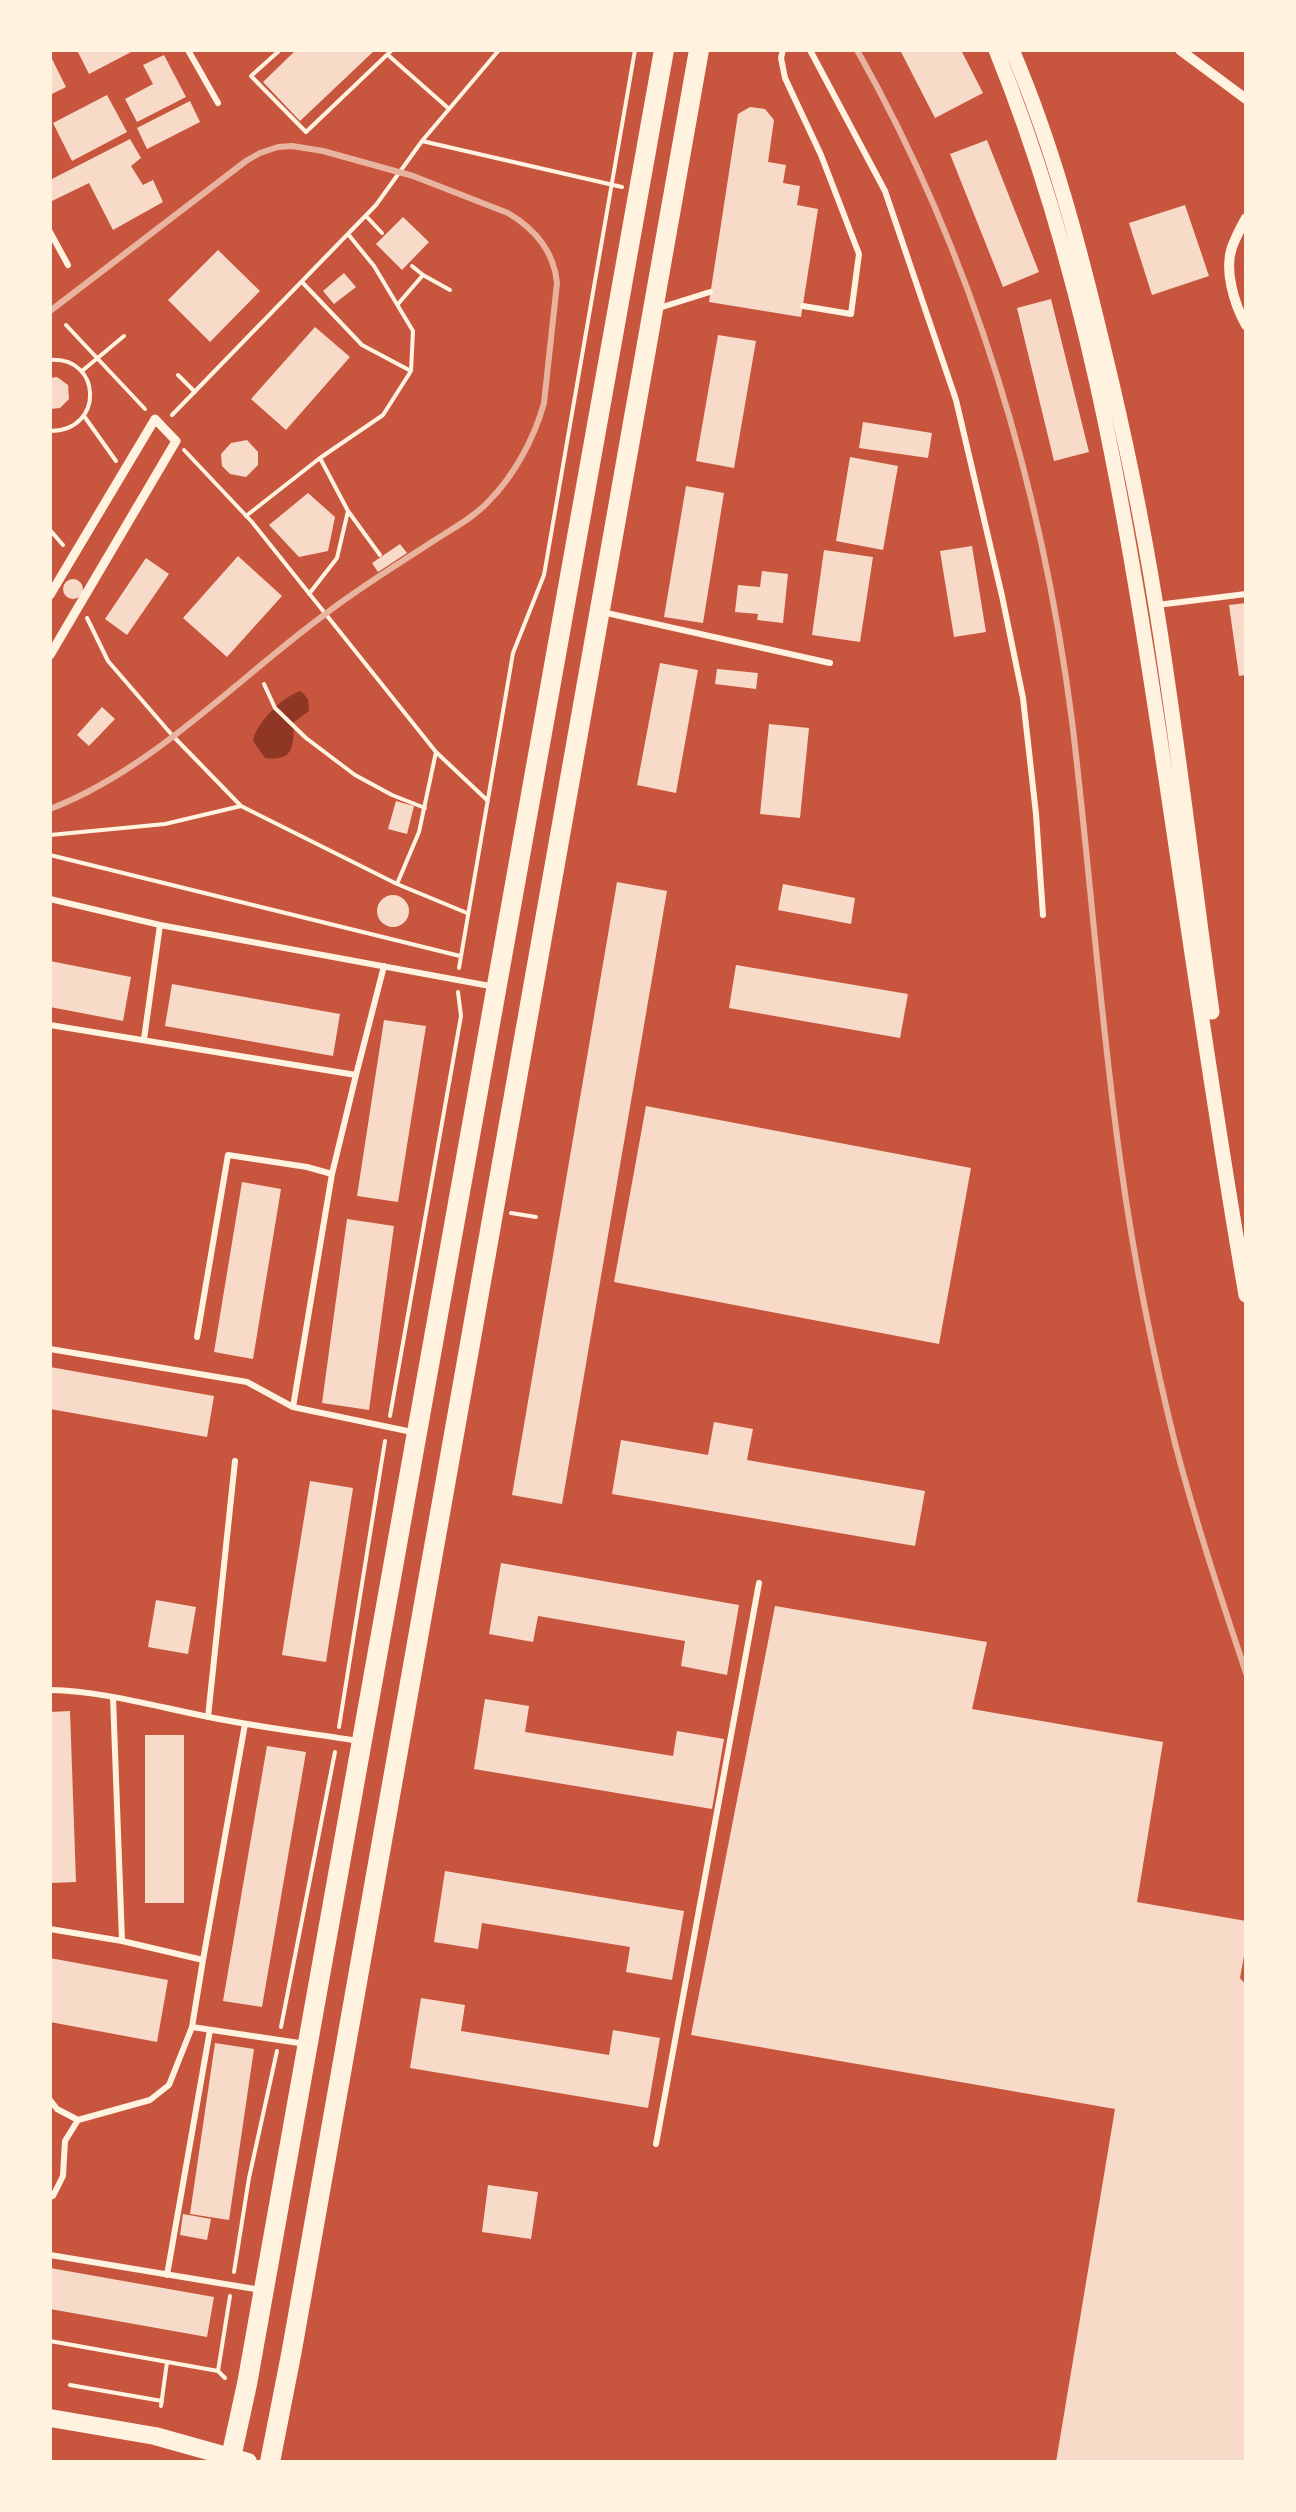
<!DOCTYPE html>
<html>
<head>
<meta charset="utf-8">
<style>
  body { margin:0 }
  #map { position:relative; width:1296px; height:2512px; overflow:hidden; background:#c8553d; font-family:Barlow,sans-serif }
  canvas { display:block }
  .frame { position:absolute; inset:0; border:52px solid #fff3e0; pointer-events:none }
</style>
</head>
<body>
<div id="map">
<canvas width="1296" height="2512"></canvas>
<div class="frame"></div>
</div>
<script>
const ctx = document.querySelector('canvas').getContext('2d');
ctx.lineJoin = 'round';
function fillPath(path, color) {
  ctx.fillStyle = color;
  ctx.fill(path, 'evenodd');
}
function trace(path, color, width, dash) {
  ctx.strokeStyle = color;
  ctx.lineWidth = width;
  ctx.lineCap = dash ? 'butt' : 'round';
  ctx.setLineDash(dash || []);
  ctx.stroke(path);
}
fillPath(new Path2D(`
  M 301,691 L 308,699 L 309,711 L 294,722 C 293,745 295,762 265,758 L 253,741 C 255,724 284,695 301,691 Z`), '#8f3625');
fillPath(new Path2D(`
  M 77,50 L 135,50 L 89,74 Z
  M 296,50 L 375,50 L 300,121 L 263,82 Z
  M 900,50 L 961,50 L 983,93 L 935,118 Z
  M 50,55 L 66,87 L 50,95 Z
  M 164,55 L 186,97 L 137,122 L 125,99 L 153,84 L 143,65 Z
  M 107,95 L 127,132 L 72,161 L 53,123 Z
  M 190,101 L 200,122 L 147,149 L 137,128 Z
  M 750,107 L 765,109 L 774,120 L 768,162 L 786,165 L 783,183 L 800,186 L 797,205 L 818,209 L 801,317 L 709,302 L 738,114 Z
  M 130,139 L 141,158 L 131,166 L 143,185 L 153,180 L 163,202 L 113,230 L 89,183 L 50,202 L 50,180 Z
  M 987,140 L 1039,272 L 1003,287 L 950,154 Z
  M 1185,205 L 1209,276 L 1152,295 L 1129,223 Z
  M 403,217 L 429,242 L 402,270 L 376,244 Z
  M 218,250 L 260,291 L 210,342 L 168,300 Z
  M 344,273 L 356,287 L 334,304 L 323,291 Z
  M 1051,299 L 1089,452 L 1054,461 L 1017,308 Z
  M 315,327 L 350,357 L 286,430 L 251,399 Z
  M 718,335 L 756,341 L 734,468 L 696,461 Z
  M 57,377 L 68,385 L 69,399 L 60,408 L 50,409 L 50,378 Z
  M 863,422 L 932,433 L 928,458 L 859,448 Z
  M 247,440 L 258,452 L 258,465 L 246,477 L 230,474 L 222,466 L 221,454 L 231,443 Z
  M 850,457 L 898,466 L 883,550 L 836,541 Z
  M 686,486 L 724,493 L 703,623 L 664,617 Z
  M 308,493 L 335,517 L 328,551 L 299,557 L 269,525 Z
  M 400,544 L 407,553 L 378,572 L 372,563 Z
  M 972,546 L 986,632 L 954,637 L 940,551 Z
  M 824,550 L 873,557 L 860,642 L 812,635 Z
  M 238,556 L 282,596 L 227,657 L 183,618 Z
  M 146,558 L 169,574 L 127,635 L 105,619 Z
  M 762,571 L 788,574 L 783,623 L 757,620 L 758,614 L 735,612 L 738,585 L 760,587 Z
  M63 589a10 10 0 1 1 20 0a10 10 0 1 1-20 0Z
  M 1246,603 L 1246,675 L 1239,676 L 1229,605 Z
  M 660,663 L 698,670 L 676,793 L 637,785 Z
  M 717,669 L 758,673 L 756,689 L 715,684 Z
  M 102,707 L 115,719 L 89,746 L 77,735 Z
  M 769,724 L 809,728 L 800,818 L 760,814 Z
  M 396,801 L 414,806 L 407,834 L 388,829 Z
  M 617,882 L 667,891 L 562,1504 L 512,1495 Z
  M 783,884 L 855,898 L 851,924 L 778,910 Z
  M377 911a16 16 0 1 1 32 0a16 16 0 1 1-32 0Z
  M 50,961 L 131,977 L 123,1021 L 50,1007 Z
  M 736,965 L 908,994 L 900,1038 L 729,1008 Z
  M 172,984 L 340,1014 L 333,1056 L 165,1026 Z
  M 384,1020 L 426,1026 L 398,1202 L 357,1196 Z
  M 646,1106 L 971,1168 L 939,1344 L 614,1282 Z
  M 242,1182 L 281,1189 L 253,1359 L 214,1352 Z
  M 347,1219 L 394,1226 L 369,1410 L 322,1403 Z
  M 50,1367 L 214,1396 L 207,1437 L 50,1409 Z
  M 714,1422 L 753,1429 L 747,1460 L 925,1491 L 915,1546 L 612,1494 L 621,1440 L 708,1455 Z
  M 310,1481 L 353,1488 L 326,1662 L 282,1655 Z
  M 501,1563 L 739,1605 L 727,1675 L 681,1666 L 685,1641 L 538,1616 L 533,1642 L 489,1634 Z
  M 156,1600 L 196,1607 L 188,1654 L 148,1647 Z
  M 775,1606 L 987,1642 L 972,1709 L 1163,1742 L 1137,1902 L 1246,1921 L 1246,1945 L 1240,1978 L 1246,1985 L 1246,2462 L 1056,2462 L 1115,2109 L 691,2035 Z
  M 485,1699 L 529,1706 L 525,1732 L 673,1756 L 677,1731 L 724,1739 L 712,1809 L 474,1769 Z
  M 70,1711 L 76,1882 L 50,1883 L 50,1712 Z
  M 145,1735 L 184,1735 L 184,1903 L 145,1903 Z
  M 267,1746 L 306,1752 L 262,2007 L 223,2001 Z
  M 445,1871 L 684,1911 L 672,1980 L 626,1972 L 630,1947 L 482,1923 L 478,1949 L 434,1942 Z
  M 50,1958 L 168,1980 L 157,2042 L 50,2022 Z
  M 421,1998 L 465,2005 L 461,2031 L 609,2055 L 613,2030 L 660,2038 L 648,2108 L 410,2068 Z
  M 215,2043 L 254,2049 L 229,2220 L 190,2214 Z
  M 488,2185 L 538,2192 L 531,2239 L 482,2232 Z
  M 183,2214 L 211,2219 L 207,2240 L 180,2235 Z
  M 50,2268 L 214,2297 L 207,2337 L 50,2309 Z`), '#f7dbc8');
trace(new Path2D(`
  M 280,50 L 251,76 L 306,132 L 392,50
  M 388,55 L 448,108
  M 422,141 L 622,187
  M 366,216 L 382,233
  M 412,266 L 423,275 L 450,290
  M 302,282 L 362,345 L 409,370
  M 398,304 L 423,275
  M 66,325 L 145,409
  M 50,360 C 102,356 105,431 50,431
  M 82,371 L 124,336
  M 178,375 L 195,392
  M 172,415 L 376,205 L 422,141 L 499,50
  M 84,416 L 116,461
  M 184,450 L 252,522 L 436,752 L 488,801
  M 348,511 L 380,555
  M 246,516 L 320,458 L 383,415 L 411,371 L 413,331 L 374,266 L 348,234
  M 50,530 L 63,545
  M 309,594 L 337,558 L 348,511 L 320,458
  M 87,618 L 108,661 L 172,735 L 241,806 L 397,884 L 467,913
  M 264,684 L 275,708 L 306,738 L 355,775 L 392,795 L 425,808
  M 50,835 L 165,824 L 241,806
  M 50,855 L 460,956
  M 397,884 L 419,832 L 436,752
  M 459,968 L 513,653 L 544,575 L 635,50
  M 511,1213 L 536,1217
  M 390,1416 L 461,1016 L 458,992
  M 339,1727 L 385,1441
  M 281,2027 L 335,1752
  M 234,2272 L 249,2178 L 277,2051
  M 50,2341 L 218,2371 L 225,2378
  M 218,2371 L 230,2296
  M 70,2385 L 162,2401
  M 161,2406 L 167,2362`), '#fff3e0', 4);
trace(new Path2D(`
  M 188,50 L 218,103
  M 783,50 L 781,58 L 785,78 L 821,155 L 859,254 L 851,314 L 803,306
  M 810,50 L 885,191 L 956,400 L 1002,596 L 1023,698 L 1036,814 L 1043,915
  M 50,232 L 68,265
  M 659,308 L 710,292
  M 1157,605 L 1246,594
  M 602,612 L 830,663
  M 50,899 L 160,925 L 490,986
  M 50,1025 L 356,1075 L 384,966
  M 144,1039 L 160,925
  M 332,1174 L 356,1075
  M 197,1337 L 228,1155 L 307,1167 L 332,1174 L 293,1407
  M 50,1349 L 247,1382 L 293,1407 L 412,1432
  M 50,1690 C 102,1691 154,1706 204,1716 C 256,1727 308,1733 359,1741
  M 113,1697 L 122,1941
  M 208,1717 L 235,1461
  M 50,1929 L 122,1941 L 203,1960 L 245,1724
  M 203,1960 L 192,2027 L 306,2044
  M 50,2100 L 57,2109 L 78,2120 L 65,2141 L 63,2176 L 53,2196 L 50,2197
  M 78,2120 L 150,2100 L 169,2085 L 192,2027
  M 656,2144 L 759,1583
  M 50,2255 L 261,2290
  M 167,2275 L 210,2030`), '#fff3e0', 6);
trace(new Path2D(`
  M 50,595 L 155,419 L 176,441 L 50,655`), '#fff3e0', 9);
trace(new Path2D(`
  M 1180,50 L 1246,99
  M 1246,218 C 1241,227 1236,237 1232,247 C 1224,270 1234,304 1246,325`), '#fff3e0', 10);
trace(new Path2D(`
  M 996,50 C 1083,264 1124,499 1158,726 C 1187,916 1213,1106 1246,1295
  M 1012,50 C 1053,146 1079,245 1103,346 C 1124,432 1142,519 1156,606 C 1178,741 1193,877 1212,1012`), '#fff3e0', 15);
trace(new Path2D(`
  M 50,2418 L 155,2436 L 248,2462`), '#fff3e0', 18);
trace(new Path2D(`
  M 230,2462 L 247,2384 L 664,50
  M 270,2462 L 291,2355 L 699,50`), '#fff3e0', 20);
trace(new Path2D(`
  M 857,50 C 973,255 1042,488 1072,721 C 1090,869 1100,1018 1121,1166 C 1134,1260 1153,1355 1176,1447 C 1196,1523 1221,1598 1246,1673
  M 50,311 L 246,161 L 260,153 L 278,147 L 292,146 L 323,151 L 413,176 L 508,213 C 535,229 554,251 557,283 L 544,403 C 534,439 514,476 488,502 C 474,517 455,527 438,538 C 400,563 360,587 324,615 C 237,679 152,770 50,809`), '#e9b49f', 6);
</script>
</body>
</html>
